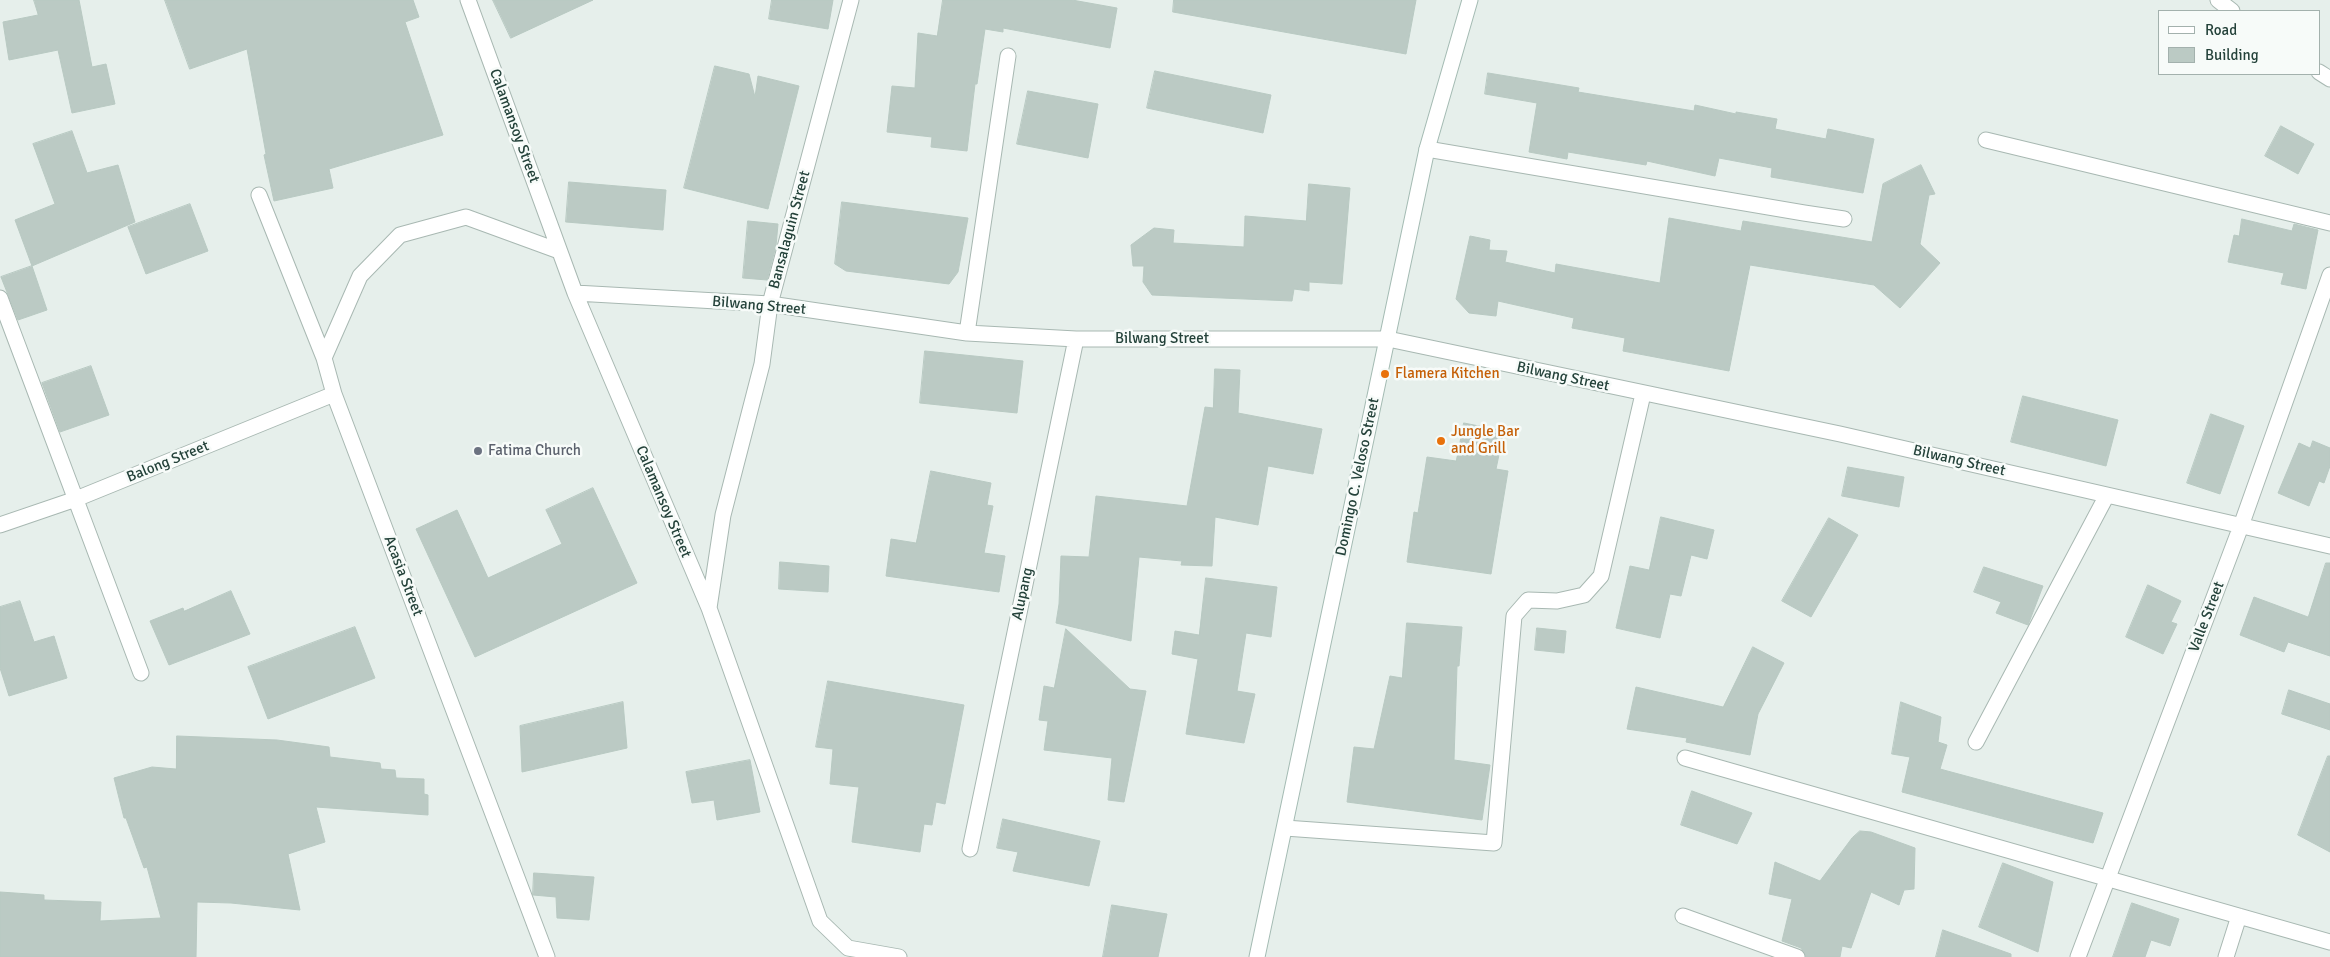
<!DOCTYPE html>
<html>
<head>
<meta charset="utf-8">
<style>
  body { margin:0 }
  #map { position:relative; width:2330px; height:957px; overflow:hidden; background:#e6efeb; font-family:Signika,sans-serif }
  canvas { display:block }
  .legend { position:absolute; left:2158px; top:10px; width:162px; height:65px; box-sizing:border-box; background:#f7fbf9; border:1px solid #a3b1ad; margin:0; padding:6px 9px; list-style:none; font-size:15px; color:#24423a }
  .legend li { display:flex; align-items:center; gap:10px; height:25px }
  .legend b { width:25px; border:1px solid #a3b1ad }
</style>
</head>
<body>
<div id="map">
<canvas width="2330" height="957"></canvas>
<ul class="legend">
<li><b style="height:6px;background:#fff"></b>Road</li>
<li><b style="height:14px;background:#bbcac4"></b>Building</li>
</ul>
</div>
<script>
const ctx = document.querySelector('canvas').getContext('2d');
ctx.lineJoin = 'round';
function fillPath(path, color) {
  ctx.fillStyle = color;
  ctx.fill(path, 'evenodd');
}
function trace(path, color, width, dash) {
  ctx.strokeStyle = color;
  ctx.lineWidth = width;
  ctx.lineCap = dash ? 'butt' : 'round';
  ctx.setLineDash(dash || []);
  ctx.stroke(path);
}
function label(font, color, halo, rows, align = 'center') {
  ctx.font = font + ' Signika,sans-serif';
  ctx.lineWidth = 5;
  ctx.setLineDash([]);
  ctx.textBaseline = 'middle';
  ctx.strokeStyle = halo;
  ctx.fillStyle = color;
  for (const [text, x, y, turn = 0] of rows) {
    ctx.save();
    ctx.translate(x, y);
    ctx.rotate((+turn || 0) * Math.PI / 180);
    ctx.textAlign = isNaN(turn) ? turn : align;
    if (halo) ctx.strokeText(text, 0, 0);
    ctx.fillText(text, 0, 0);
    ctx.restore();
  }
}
const building = new Path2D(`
  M 34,0 L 79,0 L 92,67 L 106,64 L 115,104 L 72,113 L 58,50 L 9,60 L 3,22 L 38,15 Z
  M 165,0 L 413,0 L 419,17 L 405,22 L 443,135 L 329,169 L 333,188 L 274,201 L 264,155 L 266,154 L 247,49 L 190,69 Z
  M 493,0 L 593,0 L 511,38 Z
  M 772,0 L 833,0 L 828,29 L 769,19 Z
  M 943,0 L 1072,0 L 1117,8 L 1110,48 L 1003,28 L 1003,32 L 985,29 L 977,84 L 975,84 L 967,151 L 931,147 L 932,137 L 887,132 L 892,86 L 915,88 L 918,33 L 937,36 Z
  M 1174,0 L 1416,0 L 1406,54 L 1173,12 Z
  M 715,66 L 749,74 L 755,97 L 758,76 L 799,86 L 768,209 L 684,188 Z
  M 1155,71 L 1271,95 L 1263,133 L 1147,108 Z
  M 1488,73 L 1579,88 L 1578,92 L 1694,111 L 1695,105 L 1736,114 L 1736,112 L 1777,119 L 1775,129 L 1826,139 L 1828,129 L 1874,139 L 1863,193 L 1771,177 L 1772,168 L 1719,158 L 1715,176 L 1647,161 L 1646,165 L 1568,152 L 1567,159 L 1529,152 L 1537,103 L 1485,94 Z
  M 1028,91 L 1098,104 L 1088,158 L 1017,144 Z
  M 2281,126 L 2314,144 L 2298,174 L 2265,156 Z
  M 72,131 L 87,173 L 118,165 L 135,222 L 32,266 L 15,220 L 55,204 L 33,144 Z
  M 1921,165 L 1935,194 L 1929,195 L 1920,244 L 1940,263 L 1900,308 L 1874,285 L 1750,265 L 1729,371 L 1623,351 L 1625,338 L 1572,328 L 1574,318 L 1498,301 L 1496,316 L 1469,313 L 1456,299 L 1470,236 L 1490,240 L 1489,250 L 1507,251 L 1505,262 L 1555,273 L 1556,264 L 1660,283 L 1669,218 L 1741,231 L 1743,221 L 1872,242 L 1883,184 Z
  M 569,182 L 666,190 L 663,230 L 566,222 Z
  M 1309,184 L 1350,188 L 1342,284 L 1309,282 L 1309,291 L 1294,289 L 1292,301 L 1152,295 L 1143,282 L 1144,266 L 1133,266 L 1131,245 L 1154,228 L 1174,230 L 1173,243 L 1244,247 L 1245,216 L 1306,221 Z
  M 842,202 L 968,218 L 958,272 L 949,284 L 846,271 L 835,264 Z
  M 190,204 L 208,251 L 146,274 L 128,227 Z
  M 2242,219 L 2292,231 L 2294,224 L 2318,230 L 2306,289 L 2281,284 L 2284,273 L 2228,262 L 2234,235 L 2239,236 Z
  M 748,221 L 778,224 L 776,246 L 767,280 L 743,278 Z
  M 32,266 L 47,310 L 18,320 L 1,277 Z
  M 925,351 L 1023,361 L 1017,413 L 920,403 Z
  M 91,366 L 109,415 L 60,432 L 42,383 Z
  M 1215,369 L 1240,370 L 1238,413 L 1322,429 L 1313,474 L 1268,466 L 1258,525 L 1215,517 L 1212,566 L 1181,565 L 1182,561 L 1139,557 L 1131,641 L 1056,623 L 1059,604 L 1061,556 L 1089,557 L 1096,496 L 1187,506 L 1205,407 L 1213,408 Z
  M 2023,396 L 2118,420 L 2106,466 L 2011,442 Z
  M 2211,414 L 2244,426 L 2220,494 L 2187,483 Z
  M 1464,423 L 1504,431 L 1496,469 L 1508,471 L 1491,574 L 1407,562 L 1414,512 L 1418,513 L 1427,457 L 1456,461 Z
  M 2313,441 L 2330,448 L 2330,466 L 2324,483 L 2319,481 L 2309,506 L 2278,493 L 2299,443 L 2310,448 Z
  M 1848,467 L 1904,477 L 1899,507 L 1842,496 Z
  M 931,471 L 991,483 L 987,505 L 993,506 L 984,553 L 1005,556 L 999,592 L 886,576 L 891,539 L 916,543 Z
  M 593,488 L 637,583 L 475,657 L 416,529 L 457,510 L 488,578 L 562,544 L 546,510 Z
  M 1661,517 L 1714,530 L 1707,559 L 1691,555 L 1681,596 L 1670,594 L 1660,638 L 1616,628 L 1630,566 L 1649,570 Z
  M 1829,518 L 1858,535 L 1811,617 L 1782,601 Z
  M 780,562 L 829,566 L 828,592 L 779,589 Z
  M 2326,563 L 2330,563 L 2330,656 L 2288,642 L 2284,652 L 2240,635 L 2254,597 L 2308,617 Z
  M 1984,567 L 2043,586 L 2028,625 L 1996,613 L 2001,602 L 1974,592 Z
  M 1206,578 L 1277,587 L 1271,637 L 1246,633 L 1237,691 L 1255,694 L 1244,743 L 1186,734 L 1198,659 L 1172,654 L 1175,631 L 1199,635 Z
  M 2148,585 L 2181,601 L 2171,622 L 2177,624 L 2163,654 L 2126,637 Z
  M 231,591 L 250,634 L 169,665 L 150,621 L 183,608 L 184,611 Z
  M 20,601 L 34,642 L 54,636 L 67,678 L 9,696 L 0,668 L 0,607 Z
  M 1407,623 L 1462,627 L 1459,666 L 1457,666 L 1454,760 L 1490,765 L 1482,820 L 1347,802 L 1354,747 L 1374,749 L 1390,676 L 1402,678 Z
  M 355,627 L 375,678 L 268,719 L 248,667 Z
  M 1537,628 L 1566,631 L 1564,653 L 1535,650 Z
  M 1066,629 L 1130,689 L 1146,691 L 1124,802 L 1108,800 L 1112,758 L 1044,750 L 1048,721 L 1039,720 L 1044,686 L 1054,688 Z
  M 1753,647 L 1784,663 L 1758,714 L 1750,755 L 1686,742 L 1687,738 L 1627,729 L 1636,687 L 1723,707 Z
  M 828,681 L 964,705 L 945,804 L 936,802 L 932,825 L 924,824 L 920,852 L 852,842 L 859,787 L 830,784 L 833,749 L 816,747 Z
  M 2289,690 L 2330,704 L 2330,730 L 2282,714 Z
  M 623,702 L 627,748 L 522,772 L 520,726 Z
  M 1901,702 L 1941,717 L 1938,742 L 1947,745 L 1940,769 L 2103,813 L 2093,843 L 1902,792 L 1910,757 L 1892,754 Z
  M 177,736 L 277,740 L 329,747 L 330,757 L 380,763 L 381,769 L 395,770 L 396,778 L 424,779 L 424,794 L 428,795 L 428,815 L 316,807 L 325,842 L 288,854 L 300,910 L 231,903 L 197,902 L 196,957 L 0,957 L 0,892 L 44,895 L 44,900 L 101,902 L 100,921 L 161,918 L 147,867 L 144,868 L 126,818 L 124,818 L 114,778 L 152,767 L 176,769 Z
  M 2328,756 L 2330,756 L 2330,852 L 2298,835 Z
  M 750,760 L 760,812 L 717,820 L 714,800 L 692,803 L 686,772 Z
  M 1692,791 L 1752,813 L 1737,844 L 1681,825 Z
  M 1003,819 L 1100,841 L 1089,886 L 1013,871 L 1018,852 L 997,848 Z
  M 1860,831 L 1871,832 L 1915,848 L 1914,889 L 1904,890 L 1899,905 L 1871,892 L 1851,948 L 1842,946 L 1840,957 L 1806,957 L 1801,948 L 1782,941 L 1792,899 L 1769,894 L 1775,862 L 1820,881 L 1852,838 Z
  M 2003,863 L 2053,882 L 2038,952 L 1979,927 Z
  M 534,873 L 594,877 L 589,920 L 557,918 L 556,897 L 533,895 Z
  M 2132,903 L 2179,919 L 2170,946 L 2151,940 L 2145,957 L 2113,957 Z
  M 1112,905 L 1167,914 L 1158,957 L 1103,957 Z
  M 1943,930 L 2011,954 L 2011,957 L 1936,957 Z`);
fillPath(building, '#bbcac4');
trace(building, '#b8c9c2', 1);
const street = new Path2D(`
  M 468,0 L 575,293 L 709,608 L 820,921 L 848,948 L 899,957
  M 2218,0 L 2232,11
  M 2319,72 L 2330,79
  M 1986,140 L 2330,223
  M 1427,149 L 1804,213 L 1844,219
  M 259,195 L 324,358 L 334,394 L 547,957
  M 575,293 L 770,304 L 967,333 L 1076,339 L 1388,339 L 1840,434 L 2330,546
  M 0,298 L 141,673
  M 967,333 L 1008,56
  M 324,358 L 360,276 L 400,235 L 466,217 L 559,251
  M 0,525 L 76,499 L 334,394
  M 709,608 L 723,515 L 762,364 L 770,304 L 851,0
  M 1976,742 L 2107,495
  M 1685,758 L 2330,942
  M 1285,828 L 1494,843 L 1514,616 L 1528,600 L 1557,601 L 1584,595 L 1601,576 L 1643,394
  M 970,849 L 1076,339
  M 1683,916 L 1797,957
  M 2078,957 L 2241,526 L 2330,275
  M 2226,957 L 2239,916`);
const secondary = new Path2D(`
  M 1257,957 L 1427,149 L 1470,0`);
trace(street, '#a8b8b2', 17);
trace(secondary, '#a4bbb3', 17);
trace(street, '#fff', 15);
trace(secondary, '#fff', 15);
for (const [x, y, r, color] of [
  [1385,374,5,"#e8710a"],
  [1441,441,5,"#e8710a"],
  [478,451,5,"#6b7280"]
]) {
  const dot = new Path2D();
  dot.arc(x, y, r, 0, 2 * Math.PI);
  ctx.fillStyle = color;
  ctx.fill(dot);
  trace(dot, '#f7fbf9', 2);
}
label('15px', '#24423a', '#f7fbf9', [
  ["Calamansoy Street",514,126,70],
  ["Bansalaguin Street",790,230,-75],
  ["Bilwang Street",759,306,5],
  ["Bilwang Street",1162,339],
  ["Bilwang Street",1563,377,12],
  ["Bilwang Street",1959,461,13],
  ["Balong Street",168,462,-22],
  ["Domingo C. Veloso Street",1358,477,-78],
  ["Calamansoy Street",663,502,67],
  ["Acasia Street",403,576,69],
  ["Alupang",1023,594,-78],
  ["Valle Street",2207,617,-69]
]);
label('15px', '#c56008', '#f7fbf9', [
  ["Flamera Kitchen",1395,374],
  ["Jungle Bar",1451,432],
  ["and Grill",1451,449]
], 'left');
label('15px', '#5b616d', '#f7fbf9', [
  ["Fatima Church",488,451]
], 'left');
</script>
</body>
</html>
